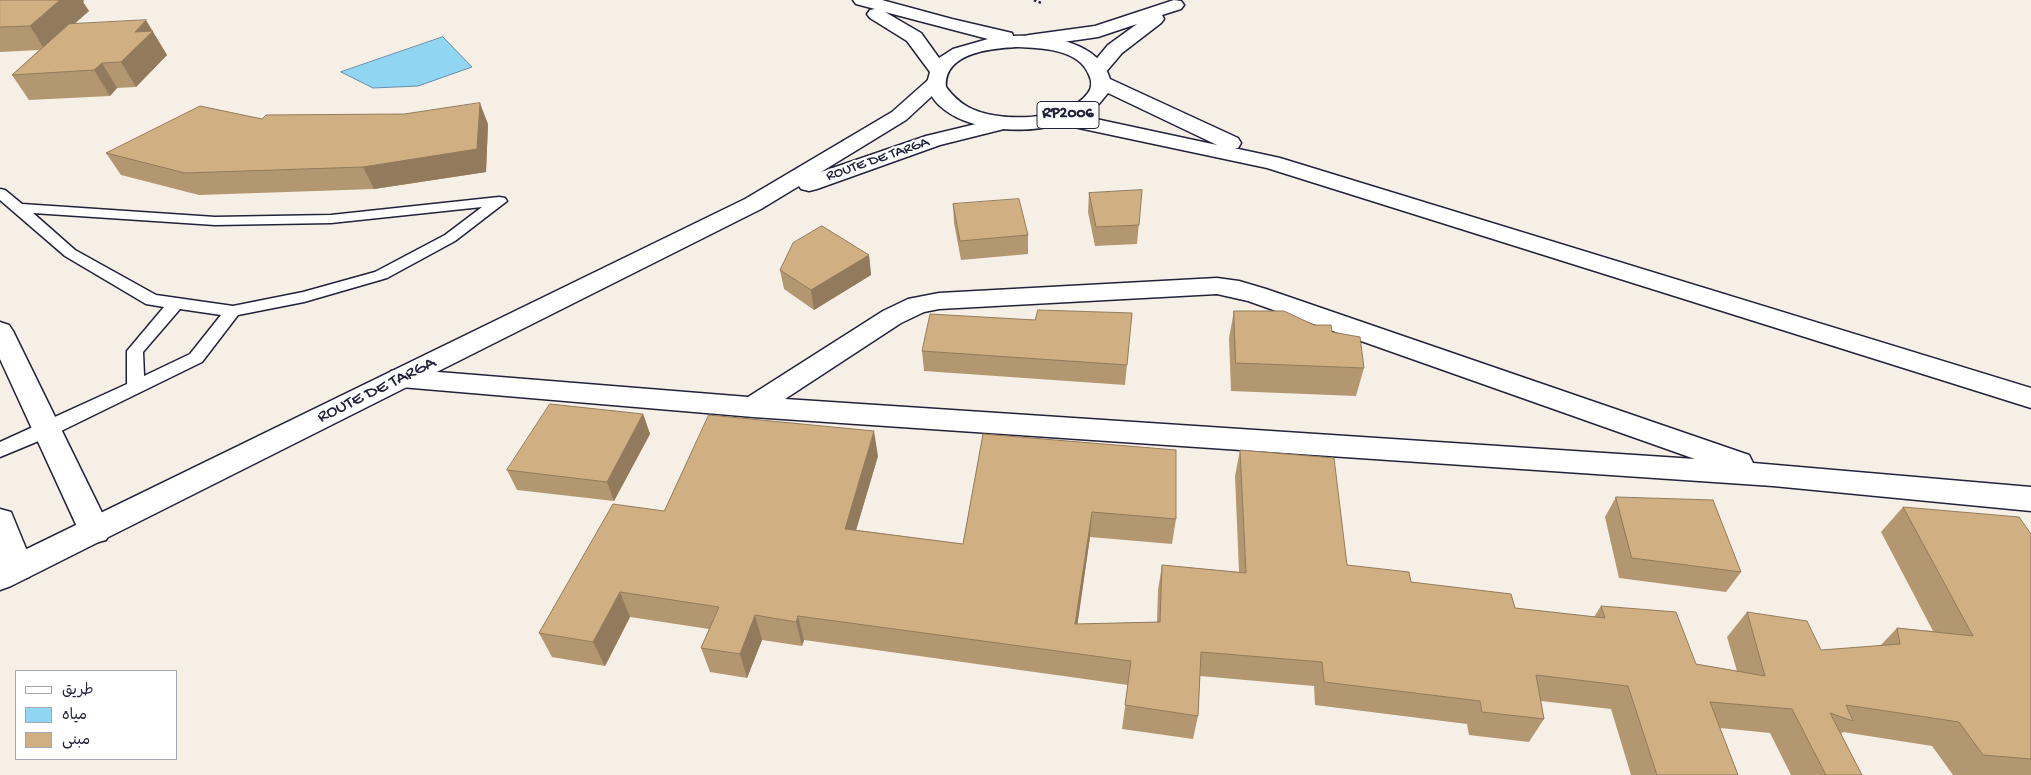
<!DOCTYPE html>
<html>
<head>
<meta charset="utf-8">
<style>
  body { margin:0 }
  #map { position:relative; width:2031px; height:775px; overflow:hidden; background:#f6efe6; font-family:"Gochi Hand","Playpen Sans Arabic",sans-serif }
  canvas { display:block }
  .legend { position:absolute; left:15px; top:670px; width:162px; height:90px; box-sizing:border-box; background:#fff; border:1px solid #a7a7b1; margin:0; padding:6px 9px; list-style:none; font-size:15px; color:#22223b }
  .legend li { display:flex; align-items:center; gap:10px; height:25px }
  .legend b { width:25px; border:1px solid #a7a7b1 }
</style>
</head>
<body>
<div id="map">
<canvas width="2031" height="775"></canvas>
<ul class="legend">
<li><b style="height:6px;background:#fff"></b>طريق</li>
<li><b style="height:14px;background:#90d5f1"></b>مياه</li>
<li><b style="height:14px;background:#d0b083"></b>مبنى</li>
</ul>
</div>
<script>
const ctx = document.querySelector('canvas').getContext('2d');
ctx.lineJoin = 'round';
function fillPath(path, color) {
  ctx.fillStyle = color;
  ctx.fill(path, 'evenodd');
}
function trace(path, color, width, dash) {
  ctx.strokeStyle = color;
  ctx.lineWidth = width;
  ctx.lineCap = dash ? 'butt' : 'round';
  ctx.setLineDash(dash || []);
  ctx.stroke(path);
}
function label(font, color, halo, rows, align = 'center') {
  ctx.font = font + ' "Gochi Hand",sans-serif';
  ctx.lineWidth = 4.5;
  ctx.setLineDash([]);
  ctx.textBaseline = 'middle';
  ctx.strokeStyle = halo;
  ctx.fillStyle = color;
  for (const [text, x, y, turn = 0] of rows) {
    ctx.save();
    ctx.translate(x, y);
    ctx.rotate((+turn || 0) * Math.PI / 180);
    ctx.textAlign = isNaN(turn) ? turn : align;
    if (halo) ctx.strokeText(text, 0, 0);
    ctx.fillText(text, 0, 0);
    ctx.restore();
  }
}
const water = new Path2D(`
  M 443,37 L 472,67 L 418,86 L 373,88 L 341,72 Z`);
fillPath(water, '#90d5f1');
trace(water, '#648da8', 1);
const lane = new Path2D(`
  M 0,189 L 5,190 L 22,204 L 215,217 L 331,215 L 499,197 L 505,198 L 507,201 L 455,241 L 387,278 L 304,302 L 238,315 L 202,362 L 53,435 L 0,457 L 0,442 L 127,384 L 127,351 L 164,307 L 146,304 L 65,256 L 0,200 ZM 482,207 L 445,235 L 375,272 L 303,292 L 233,306 L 156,295 L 75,250 L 33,213 L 215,225 L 331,223 ZM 180,309 L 221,315 L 190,354 L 144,376 L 143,352 Z`);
const street = new Path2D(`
  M 1217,278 L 1239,281 L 1266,289 L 1749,455 L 1753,463 L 2031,487 L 2031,511 L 1773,486 L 753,417 L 401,387 L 391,385 L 387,378 L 391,371 L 401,369 L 748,397 L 883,311 L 908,299 L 939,293 ZM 1217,294 L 1248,301 L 1695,459 L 785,399 L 901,323 L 924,312 L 939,309 Z
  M 0,322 L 9,325 L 13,331 L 111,531 L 106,540 L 95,543 L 84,540 L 79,531 L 0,359 Z
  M 0,509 L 11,512 L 34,568 L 29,577 L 18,581 L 7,577 L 0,563 Z`);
const secondary = new Path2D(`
  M 1174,0 L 1181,1 L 1184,5 L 1181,9 L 1162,15 L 1164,19 L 1161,23 L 1122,53 L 1105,73 L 1098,75 L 1091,73 L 1088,69 L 1108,45 L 1137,24 L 1098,37 L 1029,47 L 1022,45 L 1020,41 L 1022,37 L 1029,35 L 1095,26 Z
  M 935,78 L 942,80 L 945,84 L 906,120 L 821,172 L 926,136 L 1005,117 L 1012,119 L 1015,123 L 1012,127 L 940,145 L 817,189 L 809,191 L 801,189 L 799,186 L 761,209 L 11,586 L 0,590 L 0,562 L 745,199 L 892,112 L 928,80 Z`);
const primary = new Path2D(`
  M 853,0 L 882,0 L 952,19 L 1012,33 L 1013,36 C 1048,34 1099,42 1110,79 L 1238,138 L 1241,143 L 1238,148 L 1234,148 L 1280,158 L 2031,388 L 2031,408 L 1267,168 L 1060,124 C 1026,134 968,132 940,106 C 934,101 930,93 926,87 L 930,72 L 907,41 L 870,18 L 867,14 L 870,10 L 875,9 L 856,4 ZM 885,12 L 988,39 L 953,49 L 939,58 L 921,33 ZM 1018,47 C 1042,48 1079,49 1089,75 C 1092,81 1092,88 1088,93 C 1067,122 997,123 968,107 C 959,102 952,95 946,87 C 943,52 994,48 1018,47 ZM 1108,93 L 1217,145 L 1082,116 L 1098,105 Z`);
trace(lane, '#22223b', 3);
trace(street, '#22223b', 3);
trace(secondary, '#22223b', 3);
trace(primary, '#22223b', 3);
trace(new Path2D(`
  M 1034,0 L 1041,3`), '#22223b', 2.5, [2.5, 2.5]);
fillPath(lane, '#fff');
fillPath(street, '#fff');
fillPath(secondary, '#fff');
fillPath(primary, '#fff');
fillPath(new Path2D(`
  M 0,0 L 83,0 L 84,1 L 83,2 L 89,11 L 75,23 L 152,31 L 167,55 L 136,87 L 117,88 L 110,96 L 29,100 L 12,75 L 39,50 L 0,52 Z
  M 262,119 L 488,124 L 486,172 L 374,189 L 199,195 L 121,175 L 106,153 Z
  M 1142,190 L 1137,244 L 1095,246 L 1088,212 L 1089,193 Z
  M 953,204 L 1028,235 L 1028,254 L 961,260 L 954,223 Z
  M 869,255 L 871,275 L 814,310 L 784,289 L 780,270 Z
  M 1234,311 L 1314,325 L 1332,332 L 1364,368 L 1356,396 L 1231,391 L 1229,338 Z
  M 1132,313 L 1125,385 L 924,371 L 922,351 L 1035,320 Z
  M 643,414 L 650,434 L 614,501 L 517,490 L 507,470 Z
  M 983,434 L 1176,519 L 1172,544 L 1090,537 L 1077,624 L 1157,622 L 1158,590 L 1162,565 L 1239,572 L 1235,476 L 1240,450 L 1347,565 L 1515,608 L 1594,617 L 1601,606 L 1696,664 L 1737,671 L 1727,637 L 1747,612 L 1821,650 L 1880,646 L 1897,628 L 1933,631 L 1881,532 L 1903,507 L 2031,534 L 2031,775 L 1953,775 L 1932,746 L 1843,732 L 1841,734 L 1862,775 L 1791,775 L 1770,733 L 1720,728 L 1738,775 L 1631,775 L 1611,709 L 1541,701 L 1544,719 L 1529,742 L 1469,735 L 1467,724 L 1315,705 L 1314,686 L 1200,676 L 1198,716 L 1193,739 L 1122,729 L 1128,685 L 804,640 L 802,646 L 762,640 L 747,678 L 710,672 L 701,648 L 709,629 L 630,617 L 605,666 L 552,657 L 539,633 L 664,511 L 878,456 L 856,530 L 963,544 Z
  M 1616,497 L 1741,572 L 1726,592 L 1619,578 L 1605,517 Z`), '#b39771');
fillPath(new Path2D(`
  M 60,0 L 83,0 L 84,1 L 83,2 L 89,11 L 45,50 L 30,26 Z
  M 146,20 L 167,55 L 136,87 L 121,62 L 135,32 Z
  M 102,63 L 117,88 L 110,96 L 94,70 Z
  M 480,103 L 488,124 L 486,172 L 374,189 L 363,167 Z
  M 869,255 L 871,275 L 814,310 L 811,290 Z
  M 643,414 L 650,434 L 614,501 L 607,482 Z
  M 874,431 L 878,456 L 849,554 L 845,529 Z
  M 1092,512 L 1090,537 L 1074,649 L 1075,624 Z
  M 620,592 L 630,617 L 605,666 L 593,642 Z
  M 755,615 L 762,640 L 747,678 L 740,654 Z
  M 798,616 L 804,640 L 802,646 L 796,622 Z`), '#927b5c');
const building = new Path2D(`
  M 0,0 L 60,0 L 30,26 L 0,27 Z
  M 146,20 L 135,32 L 153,31 L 121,62 L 102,63 L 94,70 L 12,75 L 69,24 Z
  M 480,103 L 477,149 L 363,167 L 185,173 L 106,153 L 200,106 L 262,119 L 266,115 L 404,114 Z
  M 1142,190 L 1139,225 L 1096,227 L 1089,193 Z
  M 1019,199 L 1028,235 L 960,241 L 953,204 Z
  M 822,226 L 869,255 L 811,290 L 780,270 L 793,243 Z
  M 1038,310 L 1132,313 L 1127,365 L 922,351 L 930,314 L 1035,320 Z
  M 1234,311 L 1284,311 L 1314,325 L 1331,325 L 1332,332 L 1360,337 L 1364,368 L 1236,363 Z
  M 550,404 L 643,414 L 607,482 L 507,470 Z
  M 709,415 L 874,431 L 845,529 L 963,544 L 983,434 L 1176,450 L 1176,519 L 1092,512 L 1075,624 L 1160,622 L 1162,565 L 1246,573 L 1240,450 L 1334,458 L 1347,565 L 1409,572 L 1411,582 L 1511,594 L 1515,608 L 1605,618 L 1601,606 L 1676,612 L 1696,664 L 1765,676 L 1747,612 L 1807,621 L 1821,650 L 1900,644 L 1897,628 L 1973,636 L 1903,507 L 2019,517 L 2031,534 L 2031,759 L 1983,755 L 1959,722 L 1846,705 L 1853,721 L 1830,713 L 1862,775 L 1826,775 L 1792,709 L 1710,702 L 1738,775 L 1657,775 L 1628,686 L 1536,675 L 1544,719 L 1482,712 L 1480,701 L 1324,682 L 1322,662 L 1201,652 L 1198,716 L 1125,705 L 1131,661 L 798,616 L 796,622 L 755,615 L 740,654 L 701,648 L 719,607 L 620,592 L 593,642 L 539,633 L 613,504 L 664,511 Z
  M 1616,497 L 1713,500 L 1741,572 L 1632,558 Z`);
fillPath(building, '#d0b083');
trace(building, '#927b5c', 1);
label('15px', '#22223b', '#fff', [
  ["ROUTE DE TARGA",878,160,-19]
]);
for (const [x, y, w] of [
  [1068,115,62]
]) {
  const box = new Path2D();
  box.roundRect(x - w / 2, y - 13.5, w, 27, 4);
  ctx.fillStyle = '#fff';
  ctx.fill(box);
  trace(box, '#22223b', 1);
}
label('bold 16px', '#22223b', null, [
  ["RP2006",1068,115]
]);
label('18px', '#22223b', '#fff', [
  ["ROUTE DE TARGA",377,391,-26]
]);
</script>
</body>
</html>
